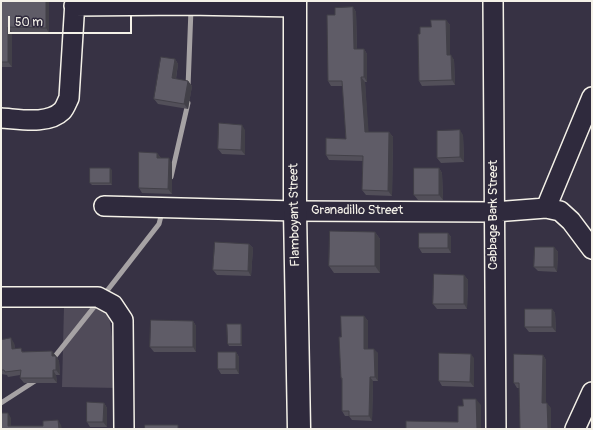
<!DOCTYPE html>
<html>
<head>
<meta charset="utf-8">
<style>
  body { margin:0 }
  #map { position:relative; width:593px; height:430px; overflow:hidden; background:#373244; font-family:Pangolin,sans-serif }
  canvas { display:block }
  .frame { position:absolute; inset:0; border:2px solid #f4f1e8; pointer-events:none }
  .scale { position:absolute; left:8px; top:16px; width:124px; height:18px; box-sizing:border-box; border:2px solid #f4f1e8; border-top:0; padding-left:5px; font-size:12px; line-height:14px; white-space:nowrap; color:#f4f1e8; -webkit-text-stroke:3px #2f2a3d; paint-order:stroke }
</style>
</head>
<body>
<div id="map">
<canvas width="593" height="430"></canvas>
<div class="frame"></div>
<div class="scale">50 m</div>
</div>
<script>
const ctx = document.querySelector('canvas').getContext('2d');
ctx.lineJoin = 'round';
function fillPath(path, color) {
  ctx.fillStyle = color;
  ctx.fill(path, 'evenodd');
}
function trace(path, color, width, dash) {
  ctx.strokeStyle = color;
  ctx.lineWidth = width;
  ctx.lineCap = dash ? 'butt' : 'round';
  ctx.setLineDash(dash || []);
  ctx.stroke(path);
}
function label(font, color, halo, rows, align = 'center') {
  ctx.font = font + ' Pangolin,sans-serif';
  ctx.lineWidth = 3;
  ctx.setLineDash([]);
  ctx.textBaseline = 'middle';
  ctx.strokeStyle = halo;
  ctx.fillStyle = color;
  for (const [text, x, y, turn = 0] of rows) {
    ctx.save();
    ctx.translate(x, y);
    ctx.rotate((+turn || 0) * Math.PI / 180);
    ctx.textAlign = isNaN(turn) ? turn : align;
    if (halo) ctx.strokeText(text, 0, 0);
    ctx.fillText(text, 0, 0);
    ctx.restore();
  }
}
fillPath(new Path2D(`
  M 64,307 L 108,308 L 119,388 L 62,387 Z`), '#504b59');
trace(new Path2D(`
  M 188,87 L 191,9
  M 171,177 L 188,103
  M 103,296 L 159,224 L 162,212
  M 52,360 L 98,302
  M 1,403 L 35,381 L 37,379`), '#a6a2a4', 5);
const minor = new Path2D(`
  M 493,1 L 496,429
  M 74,6 L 187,5 L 295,7
  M 1,118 C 19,119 48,125 62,111 C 65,108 67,102 69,98 L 75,1
  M 104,206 L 295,211 L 494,212 L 546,208 L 560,211 L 571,221 L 592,249
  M 546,208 L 592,97
  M 1,297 L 98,297 L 113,305 L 123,320 L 124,429
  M 575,429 L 592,392`);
const tertiary = new Path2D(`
  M 295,1 L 295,211 L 299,429`);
trace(minor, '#f4f1e8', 22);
trace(tertiary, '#f4f1e8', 25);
trace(minor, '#2f2a3d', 19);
trace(tertiary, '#2f2a3d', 22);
fillPath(new Path2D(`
  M 1,1 L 49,1 L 49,33 L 12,32 L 12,67 L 1,67 Z
  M 353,7 L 356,12 L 357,49 L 364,49 L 367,54 L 367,82 L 365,82 L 368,132 L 389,132 L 393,137 L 392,196 L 366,195 L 362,190 L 363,161 L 329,160 L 326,155 L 346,139 L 343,86 L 331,86 L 328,81 L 335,15 Z
  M 446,20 L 450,25 L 450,55 L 454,60 L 455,85 L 422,86 L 419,81 L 420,34 L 431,27 Z
  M 175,59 L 178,64 L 176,79 L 188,81 L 192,86 L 188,109 L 158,104 L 154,99 Z
  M 245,130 L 245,155 L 222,154 L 218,149 Z
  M 463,135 L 464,162 L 441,163 L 437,158 Z
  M 157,153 L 161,158 L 172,163 L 172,194 L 142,193 L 139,188 Z
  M 439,168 L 442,173 L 443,200 L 418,200 L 414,195 Z
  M 112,170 L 112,185 L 92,185 L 90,183 Z
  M 375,232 L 380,239 L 380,273 L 334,273 L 329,266 Z
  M 448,233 L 451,237 L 451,253 L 422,253 L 419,248 Z
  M 249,244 L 253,248 L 251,276 L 217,275 L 213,270 Z
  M 554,247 L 558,252 L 557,272 L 538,271 L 534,267 Z
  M 464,275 L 468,280 L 467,309 L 437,309 L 433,304 Z
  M 552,309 L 555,313 L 556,332 L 529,332 L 525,327 Z
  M 364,316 L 368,321 L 368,349 L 378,353 L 378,381 L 373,381 L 372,421 L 352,420 L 349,416 L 345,416 L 342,411 L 342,380 L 341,378 L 341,337 Z
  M 193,321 L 196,326 L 196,352 L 154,352 L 150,347 Z
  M 242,327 L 242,346 L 229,346 L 228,344 Z
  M 1,340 L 14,343 L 15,349 L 24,352 L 52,351 L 59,361 L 60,375 L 56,375 L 57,383 L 24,383 L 20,378 L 20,375 L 8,377 L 7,375 L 1,374 Z
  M 236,352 L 239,357 L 239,374 L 221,374 L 218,369 Z
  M 543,355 L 546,360 L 546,403 L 551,408 L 519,388 L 517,388 L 514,383 Z
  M 474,358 L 474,387 L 442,386 L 439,381 Z
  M 104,403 L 107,408 L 107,427 L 90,427 L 87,422 Z`), '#524f59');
fillPath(new Path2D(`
  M 46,1 L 49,1 L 49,33 L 46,28 Z
  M 353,7 L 356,12 L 357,54 L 354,49 Z
  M 446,20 L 450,25 L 450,60 L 447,55 Z
  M 8,27 L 12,32 L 12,67 L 8,62 Z
  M 364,49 L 367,54 L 367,82 L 364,77 Z
  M 451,55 L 454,60 L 455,85 L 452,80 Z
  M 175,59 L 178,64 L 175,83 L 172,78 Z
  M 361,77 L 365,82 L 369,137 L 365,132 Z
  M 188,81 L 192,86 L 188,109 L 184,104 Z
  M 242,125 L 245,130 L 245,155 L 241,150 Z
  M 460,130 L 463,135 L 464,162 L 460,157 Z
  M 389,132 L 393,137 L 392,196 L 388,191 Z
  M 157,153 L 161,158 L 161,163 L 157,158 Z
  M 169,158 L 172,163 L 172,194 L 168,189 Z
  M 110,168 L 112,170 L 112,185 L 110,183 Z
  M 439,168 L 442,173 L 443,200 L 439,195 Z
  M 375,232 L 380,239 L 380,273 L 375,266 Z
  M 448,233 L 451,237 L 451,253 L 448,248 Z
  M 249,244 L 253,248 L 251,276 L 248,271 Z
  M 554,247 L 558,252 L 557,272 L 554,267 Z
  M 464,275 L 468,280 L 467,309 L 464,304 Z
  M 552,309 L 555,313 L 556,332 L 552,327 Z
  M 364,316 L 368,321 L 368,353 L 364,349 Z
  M 193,321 L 196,326 L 196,352 L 193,347 Z
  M 241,324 L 242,327 L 242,346 L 241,344 Z
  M 11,338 L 14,343 L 16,354 L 12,349 Z
  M 374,349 L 378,353 L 378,381 L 375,377 Z
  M 52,351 L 56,356 L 52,356 Z
  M 236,352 L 239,357 L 239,374 L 236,369 Z
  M 471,354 L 474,358 L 474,387 L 470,382 Z
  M 543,355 L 546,360 L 546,408 L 542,403 Z
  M 56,356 L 59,361 L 60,375 L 56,370 Z
  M 53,370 L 56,375 L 57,383 L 53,378 Z
  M 370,377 L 373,381 L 372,421 L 369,416 Z
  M 476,399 L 481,405 L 481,429 L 477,429 Z
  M 104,403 L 107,408 L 107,427 L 103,422 Z
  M 547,403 L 551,408 L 551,429 L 548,429 Z
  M 8,413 L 11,418 L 11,429 L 8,426 Z
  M 58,420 L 61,425 L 62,429 L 59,429 Z`), '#424048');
const building = new Path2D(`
  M 1,1 L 46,1 L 46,28 L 8,27 L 8,62 L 1,62 Z
  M 353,7 L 354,49 L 364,49 L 364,77 L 361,77 L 365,132 L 389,132 L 388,191 L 362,190 L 363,156 L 326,155 L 326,138 L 346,139 L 342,81 L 328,81 L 327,15 L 335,15 L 335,8 Z
  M 431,20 L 446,20 L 447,55 L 451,55 L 452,80 L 419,81 L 418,34 L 420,34 L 420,27 L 431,27 Z
  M 161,57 L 175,59 L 172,78 L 188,81 L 184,104 L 154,99 Z
  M 219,123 L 242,125 L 241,150 L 218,149 Z
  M 460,130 L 460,157 L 437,158 L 437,131 Z
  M 139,152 L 157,153 L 157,158 L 169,158 L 168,189 L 139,188 Z
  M 90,168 L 110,168 L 110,183 L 90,183 Z
  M 414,168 L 439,168 L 439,195 L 414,195 Z
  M 330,231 L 375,232 L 375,266 L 329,266 Z
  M 419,233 L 448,233 L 448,248 L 419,248 Z
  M 215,242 L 249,244 L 248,271 L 213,270 Z
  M 535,247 L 554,247 L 554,267 L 534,267 Z
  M 434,274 L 464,275 L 464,304 L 433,304 Z
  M 525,309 L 552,309 L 552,327 L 525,327 Z
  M 341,316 L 364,316 L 364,349 L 374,349 L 375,377 L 370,377 L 369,416 L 349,416 L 349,411 L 342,411 L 342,378 L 341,378 L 339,337 L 341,337 Z
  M 151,320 L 193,321 L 193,347 L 150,347 Z
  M 227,324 L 241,324 L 241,344 L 228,344 Z
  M 11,338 L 12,349 L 21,348 L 22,352 L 52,351 L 52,356 L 56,356 L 56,370 L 53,370 L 53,378 L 20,378 L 21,370 L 5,372 L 4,370 L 1,370 L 1,340 Z
  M 218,352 L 236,352 L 236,369 L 218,369 Z
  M 439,353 L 471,354 L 470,382 L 439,381 Z
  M 514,354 L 543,355 L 542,403 L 547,403 L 548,429 L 520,429 L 519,383 L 514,383 Z
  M 463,399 L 476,399 L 477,429 L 406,429 L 406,421 L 458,422 L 458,406 L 463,406 Z
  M 87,402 L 104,403 L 103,422 L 87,422 Z
  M 1,413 L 8,413 L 8,426 L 43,426 L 43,421 L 58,420 L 59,429 L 1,429 Z
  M 145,425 L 178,425 L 178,429 L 145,429 Z`);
fillPath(building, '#5f5c67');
trace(building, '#424048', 1);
label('13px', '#f4f1e8', '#2f2a3d', [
  ["Granadillo Street",357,211],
  ["Flamboyant Street",295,215,-91],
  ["Cabbage Bark Street",494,215,-90]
]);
</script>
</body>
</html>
